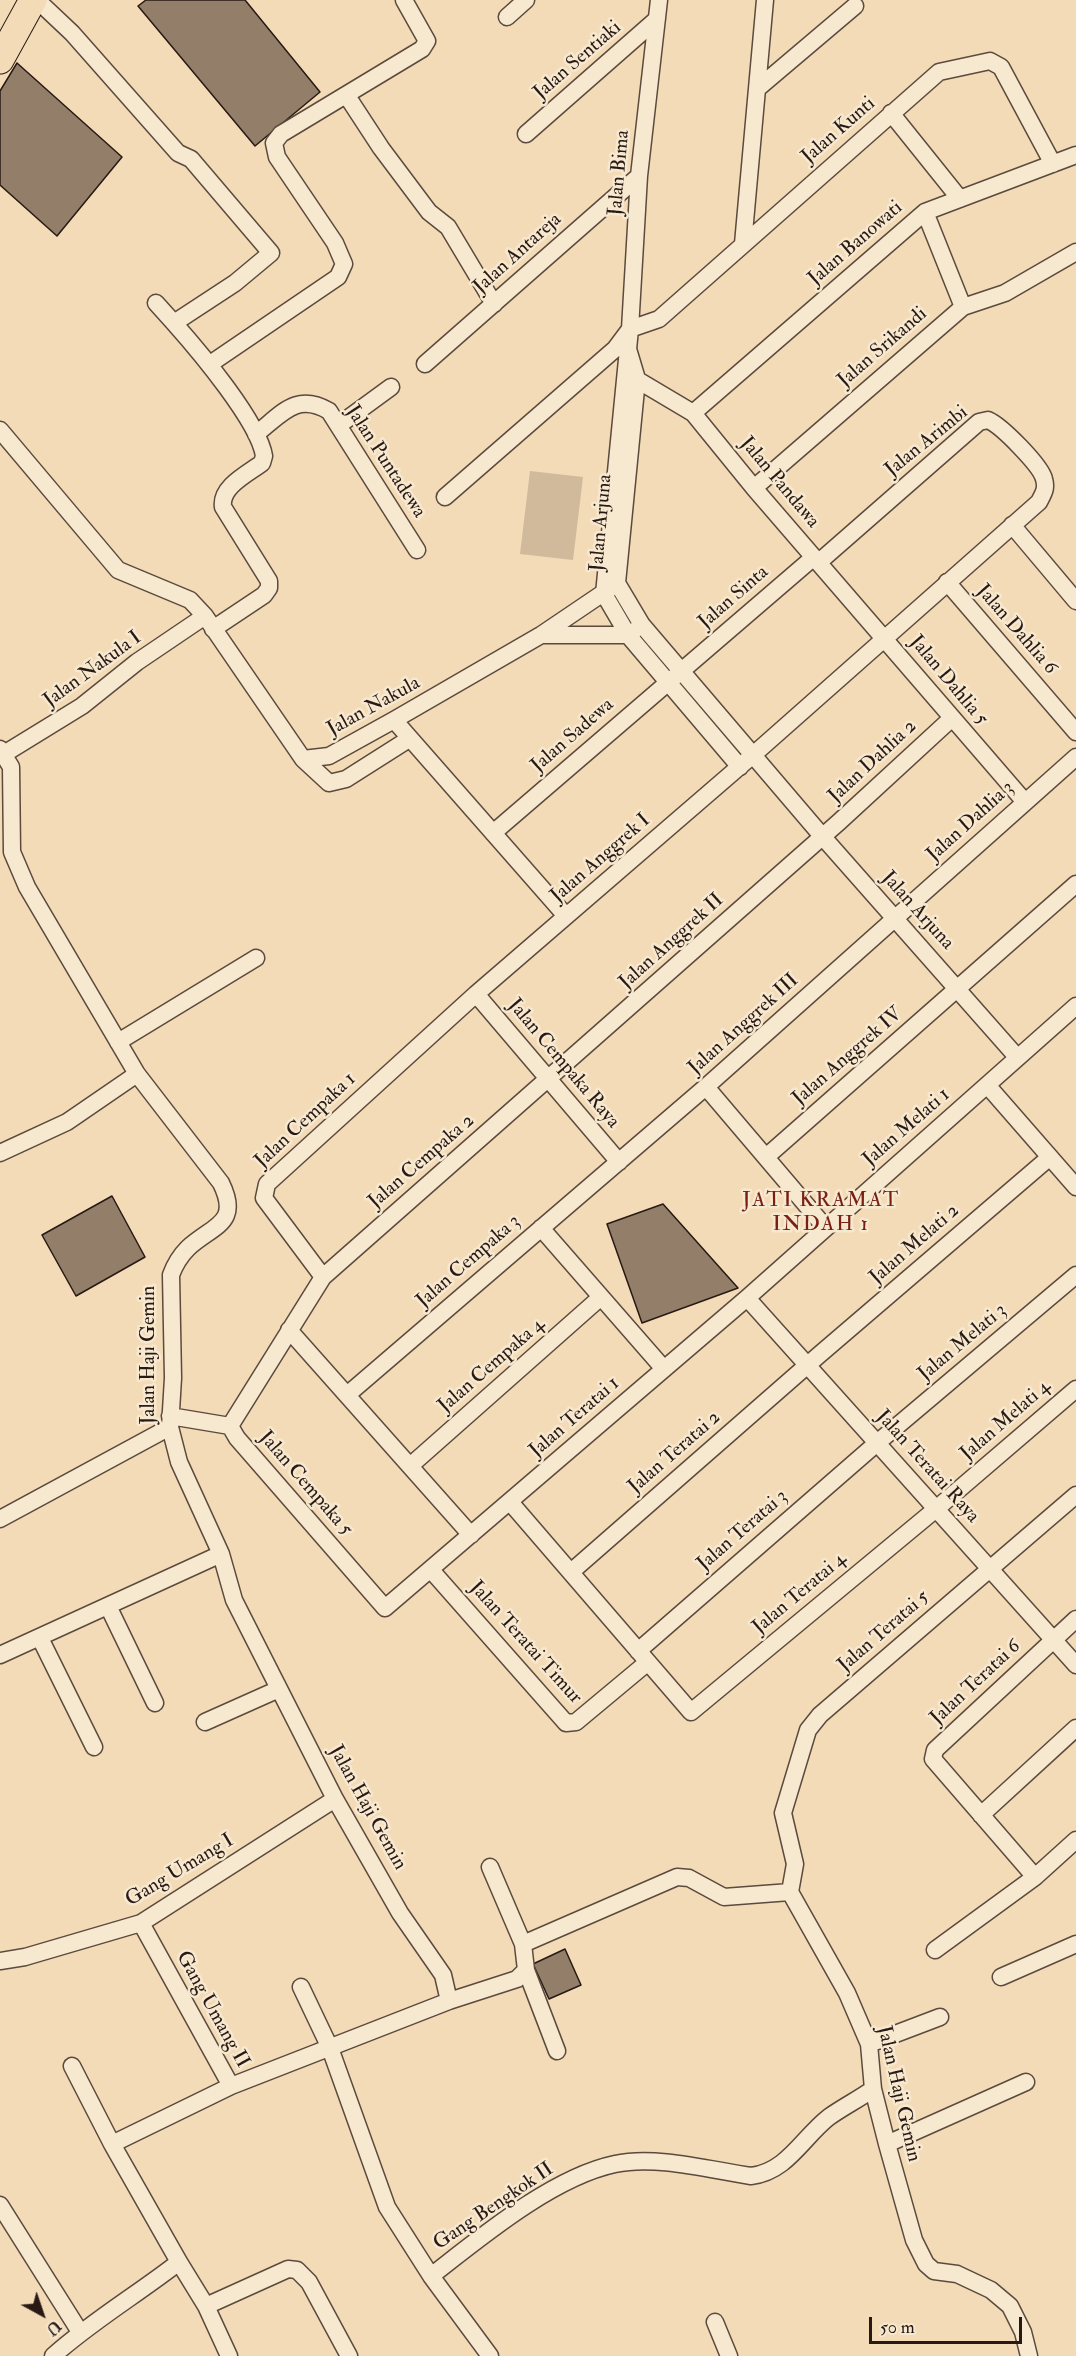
<!DOCTYPE html>
<html>
<head>
<meta charset="utf-8">
<style>
  body { margin:0 }
  #map { position:relative; width:1076px; height:2356px; overflow:hidden; background:#f3dbb7; font-family:"IM FELL Double Pica",serif }
  canvas { display:block }
  .north { position:absolute; left:12px; top:2284px; width:60px; height:60px; -webkit-text-stroke:4px #f7e8d0; paint-order:stroke; rotate:140deg; font-size:16px; font-weight:700; line-height:24px; text-align:center; color:#281914 }
  .north::after { content:''; display:block; margin:auto; width:21px; height:27px; background:#281914; clip-path:polygon(50% 0,100% 100%,50% 72%,0 100%) }
  .scale { position:absolute; left:869px; top:2317px; width:153px; height:27px; box-sizing:border-box; border:3px solid #281914; border-top:0; padding-left:8px; font-size:18px; line-height:21px; white-space:nowrap; color:#281914; -webkit-text-stroke:4px #f7e8d0; paint-order:stroke }
</style>
</head>
<body>
<div id="map">
<canvas width="1076" height="2356"></canvas>
<div class="north">U</div>
<div class="scale">50 m</div>
</div>
<script>
const ctx = document.querySelector('canvas').getContext('2d');
ctx.lineJoin = 'round';
function fillPath(path, color) {
  ctx.fillStyle = color;
  ctx.fill(path, 'evenodd');
}
function trace(path, color, width, dash) {
  ctx.strokeStyle = color;
  ctx.lineWidth = width;
  ctx.lineCap = dash ? 'butt' : 'round';
  ctx.setLineDash(dash || []);
  ctx.stroke(path);
}
function label(font, color, halo, rows, align = 'center') {
  ctx.font = font + ' "IM FELL Double Pica",serif';
  ctx.lineWidth = 5;
  ctx.setLineDash([]);
  ctx.textBaseline = 'middle';
  ctx.strokeStyle = halo;
  ctx.fillStyle = color;
  for (const [text, x, y, turn = 0] of rows) {
    ctx.save();
    ctx.translate(x, y);
    ctx.rotate((+turn || 0) * Math.PI / 180);
    ctx.textAlign = isNaN(turn) ? turn : align;
    if (halo) ctx.strokeText(text, 0, 0);
    ctx.fillText(text, 0, 0);
    ctx.restore();
  }
}
fillPath(new Path2D(`
  M 530,471 L 583,477 L 573,560 L 520,554 Z`), '#d0ba9b');
const building = new Path2D(`
  M 146,0 L 245,0 L 320,92 L 255,146 L 138,6 Z
  M 17,63 L 122,157 L 57,236 L 0,185 L 0,91 Z
  M 112,1196 L 145,1257 L 76,1296 L 42,1235 Z
  M 663,1204 L 738,1288 L 642,1323 L 607,1224 Z
  M 565,1949 L 581,1985 L 549,1999 L 533,1964 Z`);
fillPath(building, '#927e69');
trace(building, '#281914', 1.5);
const minor = new Path2D(`
  M 37,0 L 72,33 L 178,153 L 191,159 L 271,253 L 235,283 L 174,323 C 198,350 259,422 264,456 L 262,463 C 247,474 220,487 223,507 L 269,581 L 269,588 L 264,595 L 213,629
  M 659,0 L 639,176 L 630,329 L 604,594 L 628,635 L 740,767
  M 507,17 L 526,0
  M 757,89 L 855,6
  M 347,96 L 381,148 L 429,212 L 448,227 L 494,304
  M 891,113 L 960,199
  M 526,134 L 657,19
  M 743,244 L 765,0
  M 156,303 L 174,323
  M 963,307 L 1005,293 L 1076,252
  M 628,349 L 637,379 L 617,583 L 642,625 L 822,836 L 1017,1057
  M 210,364 L 338,277 L 344,264 L 335,243 L 277,157 L 274,143 L 281,134 L 422,49 L 427,41 L 404,0
  M 425,364 L 639,176
  M 629,375 L 693,413 L 754,488 L 1025,802
  M 693,413 L 925,212 L 1076,155
  M 339,425 L 391,387
  M 0,430 L 118,570 L 190,600 L 205,616 L 303,759 L 329,783 L 346,779 L 409,739
  M 256,434 C 282,414 296,392 329,411 L 417,550
  M 754,488 L 963,307 L 925,212
  M 445,497 L 615,349 L 630,329 L 659,319 L 939,72 L 990,61 L 1001,67 L 1053,164
  M 1012,525 L 1076,601
  M 819,562 L 979,422 L 988,420 C 1002,426 1041,466 1044,479 C 1047,489 1043,494 1039,502 L 753,755 L 476,994 L 267,1184 L 264,1198 L 323,1277 L 230,1426 L 237,1438 L 385,1608 L 747,1298 L 1076,1006
  M 947,582 L 1076,732
  M 541,635 L 628,635 L 634,631
  M 394,720 L 566,916
  M 0,749 L 11,767 L 12,852 L 27,887 L 137,1074 L 221,1183 C 241,1224 213,1225 188,1248 C 180,1256 175,1264 171,1275 L 173,1378 L 170,1427 L 179,1462 L 221,1554 L 234,1600 L 335,1799 L 400,1913 L 443,1975 L 449,2001 L 231,2086 L 141,1923
  M 4,754 L 82,706 L 137,662 L 205,616
  M 303,759 L 329,756 L 394,720 L 541,635 L 612,587
  M 493,833 L 814,557
  M 476,994 L 619,1162
  M 118,1042 L 256,958
  M 987,1085 L 1076,1187
  M 706,1087 L 825,1227
  M 0,1153 L 67,1122 L 137,1074
  M 766,1157 L 1076,884
  M 541,1228 L 664,1369
  M 323,1277 L 839,822 L 952,718
  M 747,1298 L 1076,1665
  M 289,1330 L 471,1535
  M 347,1395 L 708,1085 L 1076,757
  M 170,1416 L 230,1426
  M 410,1466 L 601,1297
  M 510,1502 L 691,1712 L 936,1509 L 1076,1389
  M 0,1519 L 170,1427
  M 431,1570 L 566,1723 L 576,1722 L 648,1662
  M 571,1572 L 819,1355 L 1050,1157
  M 108,1606 L 155,1703
  M 1076,1619 L 935,1750 L 933,1759 L 1035,1877 L 1076,1840
  M 40,1638 L 94,1747
  M 638,1651 L 877,1443 L 1076,1275
  M 0,1655 L 221,1554
  M 205,1722 L 279,1689
  M 981,1815 L 1076,1728
  M 523,1944 L 677,1877 L 689,1878 L 724,1897 L 790,1892
  M 935,1950 L 1035,1877
  M 0,1961 L 25,1957 L 141,1923 L 335,1799
  M 526,1970 L 557,2051
  M 1001,1977 L 1076,1944
  M 301,1987 L 330,2048 L 387,2207 L 431,2276 L 490,2356
  M 449,2001 L 517,1979 L 526,1970 L 523,1944 L 490,1867
  M 869,2044 L 940,2017
  M 72,2066 L 112,2144 L 179,2262
  M 112,2144 L 231,2086
  M 887,2144 L 1026,2082
  M 0,2205 L 80,2332
  M 431,2276 C 481,2237 553,2177 615,2164 C 656,2155 710,2170 751,2176 C 787,2172 803,2137 829,2117 C 843,2107 859,2099 873,2089
  M 206,2306 L 288,2269 L 297,2270 L 309,2282 L 349,2356
  M 715,2322 L 729,2356
  M 53,2356 C 92,2321 138,2294 179,2262 L 206,2306 L 229,2356
  M 1029,2356 L 1023,2332 L 1010,2306 L 991,2290 L 957,2274 L 934,2271 L 926,2264 L 914,2240 L 887,2144 L 873,2089 L 869,2044 L 847,1993 L 790,1892 L 795,1864 L 783,1813 L 808,1730 L 820,1715 L 1076,1495`);
const primary = new Path2D(`
  M 0,60 L 33,0`);
trace(minor, '#5b4a3d', 19);
trace(primary, '#281914', 29);
trace(minor, '#f7e8d0', 16);
trace(primary, '#f3dbb7', 27);
label('20px', '#281914', '#f7e8d0', [
  ["Jalan Sentiaki",578,61,-41],
  ["Jalan Kunti",839,131,-41],
  ["Jalan Bima",620,173,-85],
  ["Jalan Banowati",856,244,-41],
  ["Jalan Antareja",518,254,-42],
  ["Jalan Srikandi",883,348,-41],
  ["Jalan Arimbi",927,442,-39],
  ["Jalan Puntadewa",385,462,57],
  ["Jalan Pandawa",779,483,50],
  ["Jalan Arjuna",602,523,-85],
  ["Jalan Sinta",734,598,-41],
  ["Jalan Dahlia 6",1016,630,49],
  ["Jalan Nakula I",93,670,-36],
  ["Jalan Dahlia 5",948,681,50],
  ["Jalan Nakula",374,707,-29],
  ["Jalan Sadewa",573,736,-41],
  ["Jalan Dahlia 2",873,762,-43],
  ["Jalan Dahlia 3",971,822,-42],
  ["Jalan Anggrek I",601,859,-41],
  ["Jalan Arjuna",917,911,48],
  ["Jalan Anggrek II",672,942,-42],
  ["Jalan Anggrek III",744,1025,-42],
  ["Jalan Anggrek IV",848,1057,-41],
  ["Jalan Cempaka Raya",563,1064,50],
  ["Jalan Cempaka 1",306,1121,-43],
  ["Jalan Melati 1",907,1128,-41],
  ["Jalan Cempaka 2",422,1162,-41],
  ["Jalan Melati 2",915,1245,-41],
  ["Jalan Cempaka 3",469,1262,-41],
  ["Jalan Melati 3",963,1343,-40],
  ["Jalan Haji Gemin",150,1355,-90],
  ["Jalan Cempaka 4",492,1366,-41],
  ["Jalan Teratai 1",575,1418,-41],
  ["Jalan Melati 4",1006,1421,-41],
  ["Jalan Teratai 2",675,1453,-41],
  ["Jalan Teratai Raya",927,1467,48],
  ["Jalan Cempaka 5",305,1484,49],
  ["Jalan Teratai 3",743,1531,-41],
  ["Jalan Teratai 4",800,1594,-40],
  ["Jalan Teratai 5",884,1632,-41],
  ["Jalan Teratai Timur",525,1643,48],
  ["Jalan Teratai 6",976,1683,-43],
  ["Jalan Haji Gemin",367,1808,61],
  ["Gang Umang I",180,1871,-31],
  ["Gang Umang II",212,2010,61],
  ["Jalan Haji Gemin",898,2094,77],
  ["Gang Bengkok II",494,2207,-34]
]);
ctx.letterSpacing = '1.5px';
label('21px', '#7a1f14', '#f7e8d0', [
  ["JATI KRAMAT",821,1201],
  ["INDAH 1",821,1225]
]);
ctx.letterSpacing = '0px';
</script>
</body>
</html>
